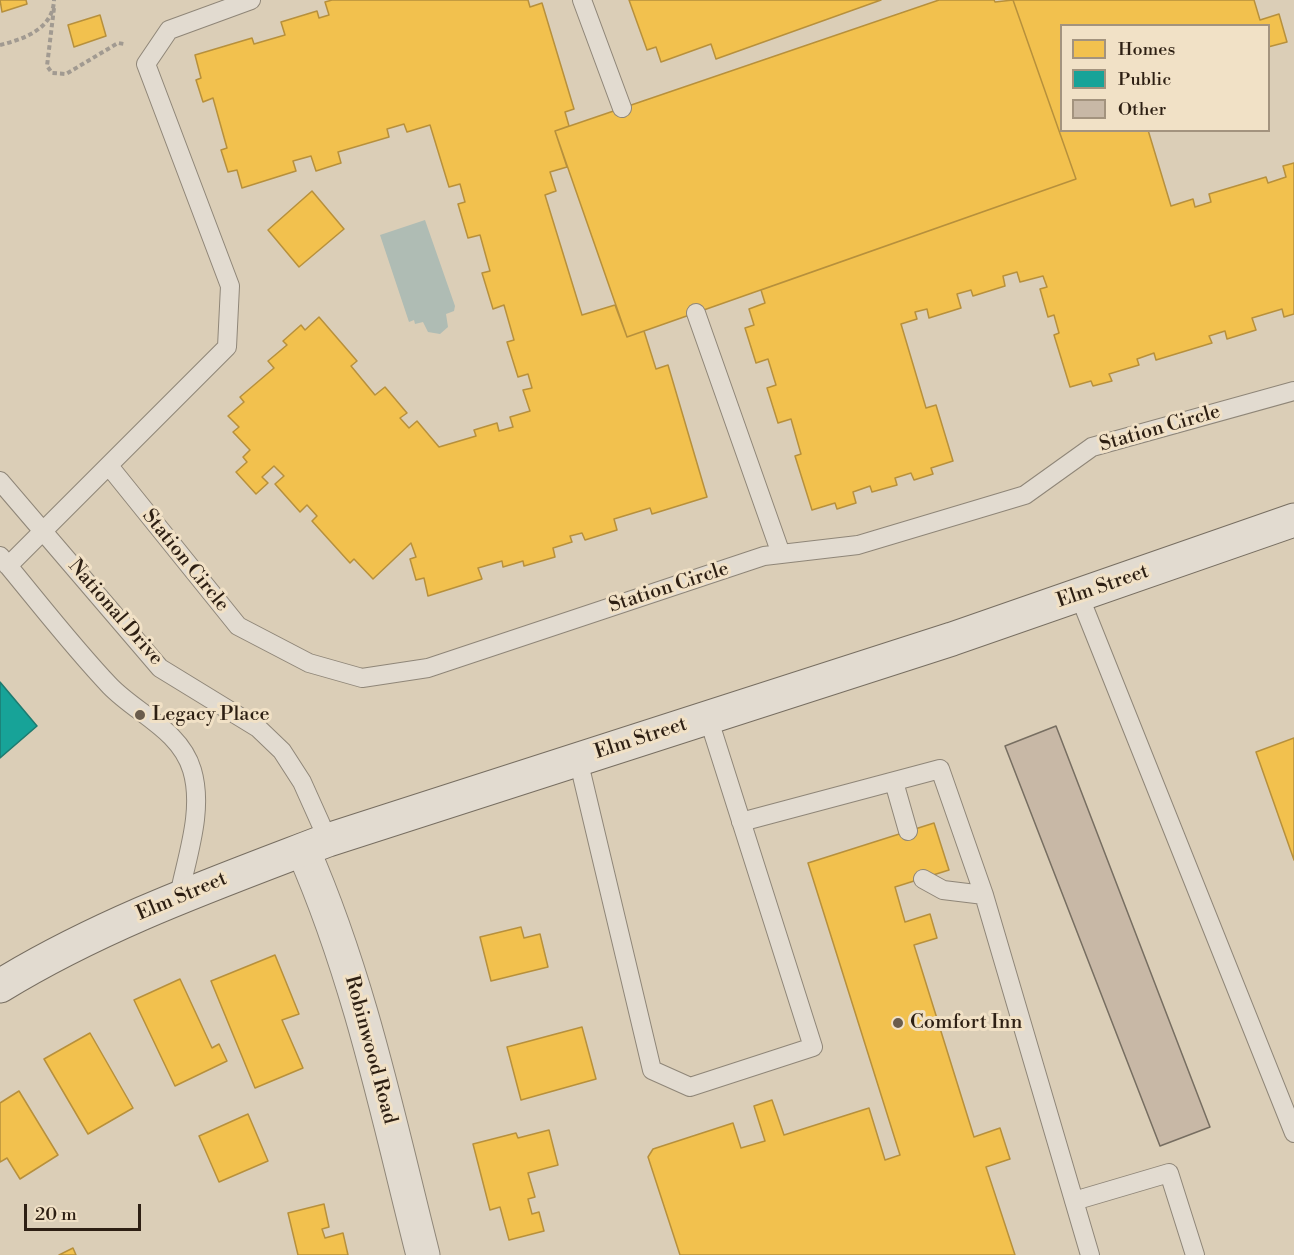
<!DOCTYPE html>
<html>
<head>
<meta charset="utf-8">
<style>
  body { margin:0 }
  #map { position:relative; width:1294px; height:1255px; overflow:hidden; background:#dbceb7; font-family:"Libre Bodoni",serif }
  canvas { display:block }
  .legend { position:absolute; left:1060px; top:24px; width:210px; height:108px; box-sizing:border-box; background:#f1e1c6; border:2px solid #a3937e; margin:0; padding:8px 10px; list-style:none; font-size:18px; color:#2d1f13 }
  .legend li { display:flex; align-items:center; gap:12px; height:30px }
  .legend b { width:30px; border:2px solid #a3937e }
  .scale { position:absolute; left:24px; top:1204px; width:117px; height:27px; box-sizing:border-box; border:3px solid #2d1f13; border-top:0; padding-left:8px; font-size:18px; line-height:21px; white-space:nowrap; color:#2d1f13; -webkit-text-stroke:4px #f1e1c6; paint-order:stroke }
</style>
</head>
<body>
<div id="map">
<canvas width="1294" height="1255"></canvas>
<ul class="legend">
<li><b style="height:16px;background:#f2c14e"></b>Homes</li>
<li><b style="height:16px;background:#17a398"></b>Public</li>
<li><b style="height:16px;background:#c8b8a6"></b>Other</li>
</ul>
<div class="scale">20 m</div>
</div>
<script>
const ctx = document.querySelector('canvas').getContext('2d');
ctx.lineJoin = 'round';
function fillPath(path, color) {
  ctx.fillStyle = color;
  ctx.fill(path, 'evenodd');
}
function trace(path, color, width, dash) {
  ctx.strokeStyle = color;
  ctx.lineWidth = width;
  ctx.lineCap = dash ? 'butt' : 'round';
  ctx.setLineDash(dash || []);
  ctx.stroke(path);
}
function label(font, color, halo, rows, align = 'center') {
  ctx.font = font + ' "Libre Bodoni",serif';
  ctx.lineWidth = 6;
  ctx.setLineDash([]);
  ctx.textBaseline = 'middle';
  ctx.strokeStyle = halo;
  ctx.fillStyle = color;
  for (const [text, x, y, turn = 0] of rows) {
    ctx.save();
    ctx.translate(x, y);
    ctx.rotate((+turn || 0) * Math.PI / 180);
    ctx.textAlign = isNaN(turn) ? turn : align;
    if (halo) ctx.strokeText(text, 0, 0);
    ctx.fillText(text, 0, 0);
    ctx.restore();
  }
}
fillPath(new Path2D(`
  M 425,220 L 455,306 L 454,311 L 446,314 L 448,327 L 440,334 L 428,332 L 423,322 L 415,324 L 414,320 L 409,322 L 380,235 Z`), '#afbcb4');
const homes = new Path2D(`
  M 0,0 L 26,0 L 27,4 L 2,12 Z
  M 332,0 L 528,0 L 530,7 L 542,3 L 574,109 L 565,112 L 569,126 L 555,131 L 567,167 L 550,172 L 556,191 L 545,195 L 582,315 L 615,305 L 627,337 L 644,331 L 656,369 L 668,365 L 707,497 L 652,514 L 650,508 L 614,519 L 617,530 L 585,540 L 582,533 L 570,536 L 572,542 L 553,548 L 555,557 L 524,566 L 523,561 L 503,567 L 502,561 L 478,568 L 482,579 L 428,596 L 424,578 L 416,580 L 410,559 L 416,557 L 411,543 L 373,579 L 354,559 L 350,563 L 312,521 L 317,516 L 307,505 L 300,512 L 275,484 L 284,476 L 274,466 L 262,477 L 268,483 L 256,494 L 236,472 L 247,462 L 243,457 L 250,450 L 233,432 L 239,427 L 228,416 L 244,402 L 240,397 L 274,368 L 268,361 L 287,345 L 283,341 L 301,325 L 305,330 L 319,317 L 357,361 L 351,366 L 375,395 L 385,387 L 407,413 L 400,418 L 409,428 L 417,421 L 439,447 L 476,436 L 474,430 L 497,423 L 499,431 L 513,427 L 510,417 L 530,411 L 523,390 L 532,388 L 528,374 L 518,377 L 507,342 L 514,340 L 504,305 L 493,309 L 482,273 L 490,271 L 480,235 L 468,238 L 458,204 L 465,202 L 460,184 L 449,187 L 430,125 L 407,132 L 404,124 L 387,129 L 389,137 L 338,152 L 341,163 L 316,171 L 311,156 L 293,161 L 296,171 L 242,188 L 237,170 L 228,172 L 221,150 L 227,148 L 213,98 L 203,102 L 196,80 L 201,78 L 195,55 L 252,38 L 254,44 L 285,35 L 281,22 L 317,11 L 319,18 L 329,15 L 325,2 Z
  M 629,0 L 881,0 L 716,59 L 711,44 L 661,62 L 656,47 L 647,50 Z
  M 939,0 L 994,0 L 995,2 L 1013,0 L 1076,179 L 627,337 L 555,131 Z
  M 1013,0 L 1254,0 L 1260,20 L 1279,14 L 1287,42 L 1268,47 L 1268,26 L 1062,26 L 1062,130 L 1148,130 L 1171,206 L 1193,199 L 1195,207 L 1211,202 L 1209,194 L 1266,177 L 1268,183 L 1286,177 L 1283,166 L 1294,163 L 1294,314 L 1284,317 L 1282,309 L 1252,318 L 1256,330 L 1227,339 L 1225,331 L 1209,336 L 1212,343 L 1156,360 L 1154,353 L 1137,359 L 1139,365 L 1109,374 L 1112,381 L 1093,386 L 1091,381 L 1070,387 L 1054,335 L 1059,333 L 1054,315 L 1048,317 L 1040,289 L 1047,287 L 1043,276 L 1020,282 L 1017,272 L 1003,276 L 1005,286 L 973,296 L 971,290 L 957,294 L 961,308 L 929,318 L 927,309 L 915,312 L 917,319 L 901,324 L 926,408 L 936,405 L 953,461 L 931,468 L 933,474 L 914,480 L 911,473 L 895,478 L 897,485 L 872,492 L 870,486 L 853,492 L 856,503 L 837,509 L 835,503 L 812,510 L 795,456 L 801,454 L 791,419 L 778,423 L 767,388 L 776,385 L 768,359 L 756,363 L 745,328 L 754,325 L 749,309 L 765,303 L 761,290 L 1076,179 Z
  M 100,15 L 106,36 L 74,47 L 68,25 Z
  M 312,191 L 344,229 L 299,267 L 268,230 Z
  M 1294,738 L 1294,860 L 1256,752 Z
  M 934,823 L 949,870 L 895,887 L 905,922 L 930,914 L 937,938 L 914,945 L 974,1137 L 1000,1128 L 1010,1159 L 986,1167 L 1015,1255 L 680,1255 L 648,1157 L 653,1149 L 733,1123 L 741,1148 L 765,1141 L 754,1106 L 772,1100 L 784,1135 L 869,1108 L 885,1160 L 900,1155 L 808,863 Z
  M 521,927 L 524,938 L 540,934 L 548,967 L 491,981 L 480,937 Z
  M 275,955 L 299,1014 L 282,1020 L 303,1068 L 255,1088 L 211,981 Z
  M 180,979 L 212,1048 L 219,1044 L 227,1061 L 175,1086 L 134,1000 Z
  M 582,1027 L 596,1079 L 521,1100 L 507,1047 Z
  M 90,1033 L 133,1108 L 88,1134 L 44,1059 Z
  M 19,1091 L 58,1155 L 20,1179 L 7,1158 L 0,1162 L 0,1103 Z
  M 248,1114 L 268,1161 L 219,1182 L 199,1136 Z
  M 549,1130 L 558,1165 L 528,1173 L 535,1197 L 528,1199 L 532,1214 L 539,1212 L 544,1231 L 509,1240 L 500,1207 L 490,1210 L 473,1144 L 516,1133 L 518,1138 Z
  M 324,1204 L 329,1227 L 322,1229 L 325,1238 L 343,1233 L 348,1255 L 298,1255 L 288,1213 Z
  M 73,1248 L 76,1255 L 59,1255 Z`);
fillPath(homes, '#f2c14e');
trace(homes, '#b7903c', 1.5);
const public = new Path2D(`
  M 0,682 L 37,726 L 0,758 Z`);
fillPath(public, '#17a398');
trace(public, '#1e7b70', 1.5);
const building = new Path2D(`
  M 1056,726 L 1210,1127 L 1160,1146 L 1005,746 Z`);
fillPath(building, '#c8b8a6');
trace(building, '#776e61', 1.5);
const lane = new Path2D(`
  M 582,0 L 622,108
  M 696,313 L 781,554
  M 109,466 L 238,626 L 309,663 L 362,678 L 428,668 L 764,556 L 858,545 L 1025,495 L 1092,447 L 1294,391
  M 0,481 L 160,668 L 258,728 L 282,751 L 302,782 L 328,840
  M 0,556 C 36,599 71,645 110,686 C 137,714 180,730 192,770 C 204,810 187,856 179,896
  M 8,566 L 227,347 L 230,286 L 146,64 L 169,30 L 251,0
  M 1079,595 L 1294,1133
  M 578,759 L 652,1070 L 690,1087 L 813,1047 L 708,717
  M 894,782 L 908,831
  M 741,822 L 940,769 L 984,895 L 1090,1255
  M 923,879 L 943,890 L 984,895
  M 1074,1201 L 1169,1173 L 1195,1255`);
const street = new Path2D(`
  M 303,850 C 360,980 388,1117 423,1255`);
const secondary = new Path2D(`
  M 0,986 C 103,923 216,883 328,840 L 952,639 L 1294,520`);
trace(lane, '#8f8678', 20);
trace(street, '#8f8678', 35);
trace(secondary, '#776e61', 35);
trace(new Path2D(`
  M 54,8 L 47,66 L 52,73 L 66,74 L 118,43 L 124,44
  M 0,45 C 24,39 53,29 54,0`), '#a19a91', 4, [4.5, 3]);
trace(lane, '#e2dbd0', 18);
trace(street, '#e2dbd0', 33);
trace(secondary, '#e2dbd0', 33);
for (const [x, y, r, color] of [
  [140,715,6,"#6a5c4c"],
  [898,1023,6,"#6a5c4c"]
]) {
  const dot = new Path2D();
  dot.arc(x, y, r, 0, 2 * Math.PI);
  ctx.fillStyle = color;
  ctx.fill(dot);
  trace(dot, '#f1e1c6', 2);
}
label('20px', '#2d1f13', '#f1e1c6', [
  ["Station Circle",1160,429,-16],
  ["Station Circle",185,561,51],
  ["Elm Street",1103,587,-19],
  ["Station Circle",669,588,-18],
  ["National Drive",115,613,49],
  ["Elm Street",641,739,-18],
  ["Elm Street",182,897,-23],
  ["Robinwood Road",370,1050,75]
]);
label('20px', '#2d1f13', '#f1e1c6', [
  ["Legacy Place",152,715],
  ["Comfort Inn",910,1023]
], 'left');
</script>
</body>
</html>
